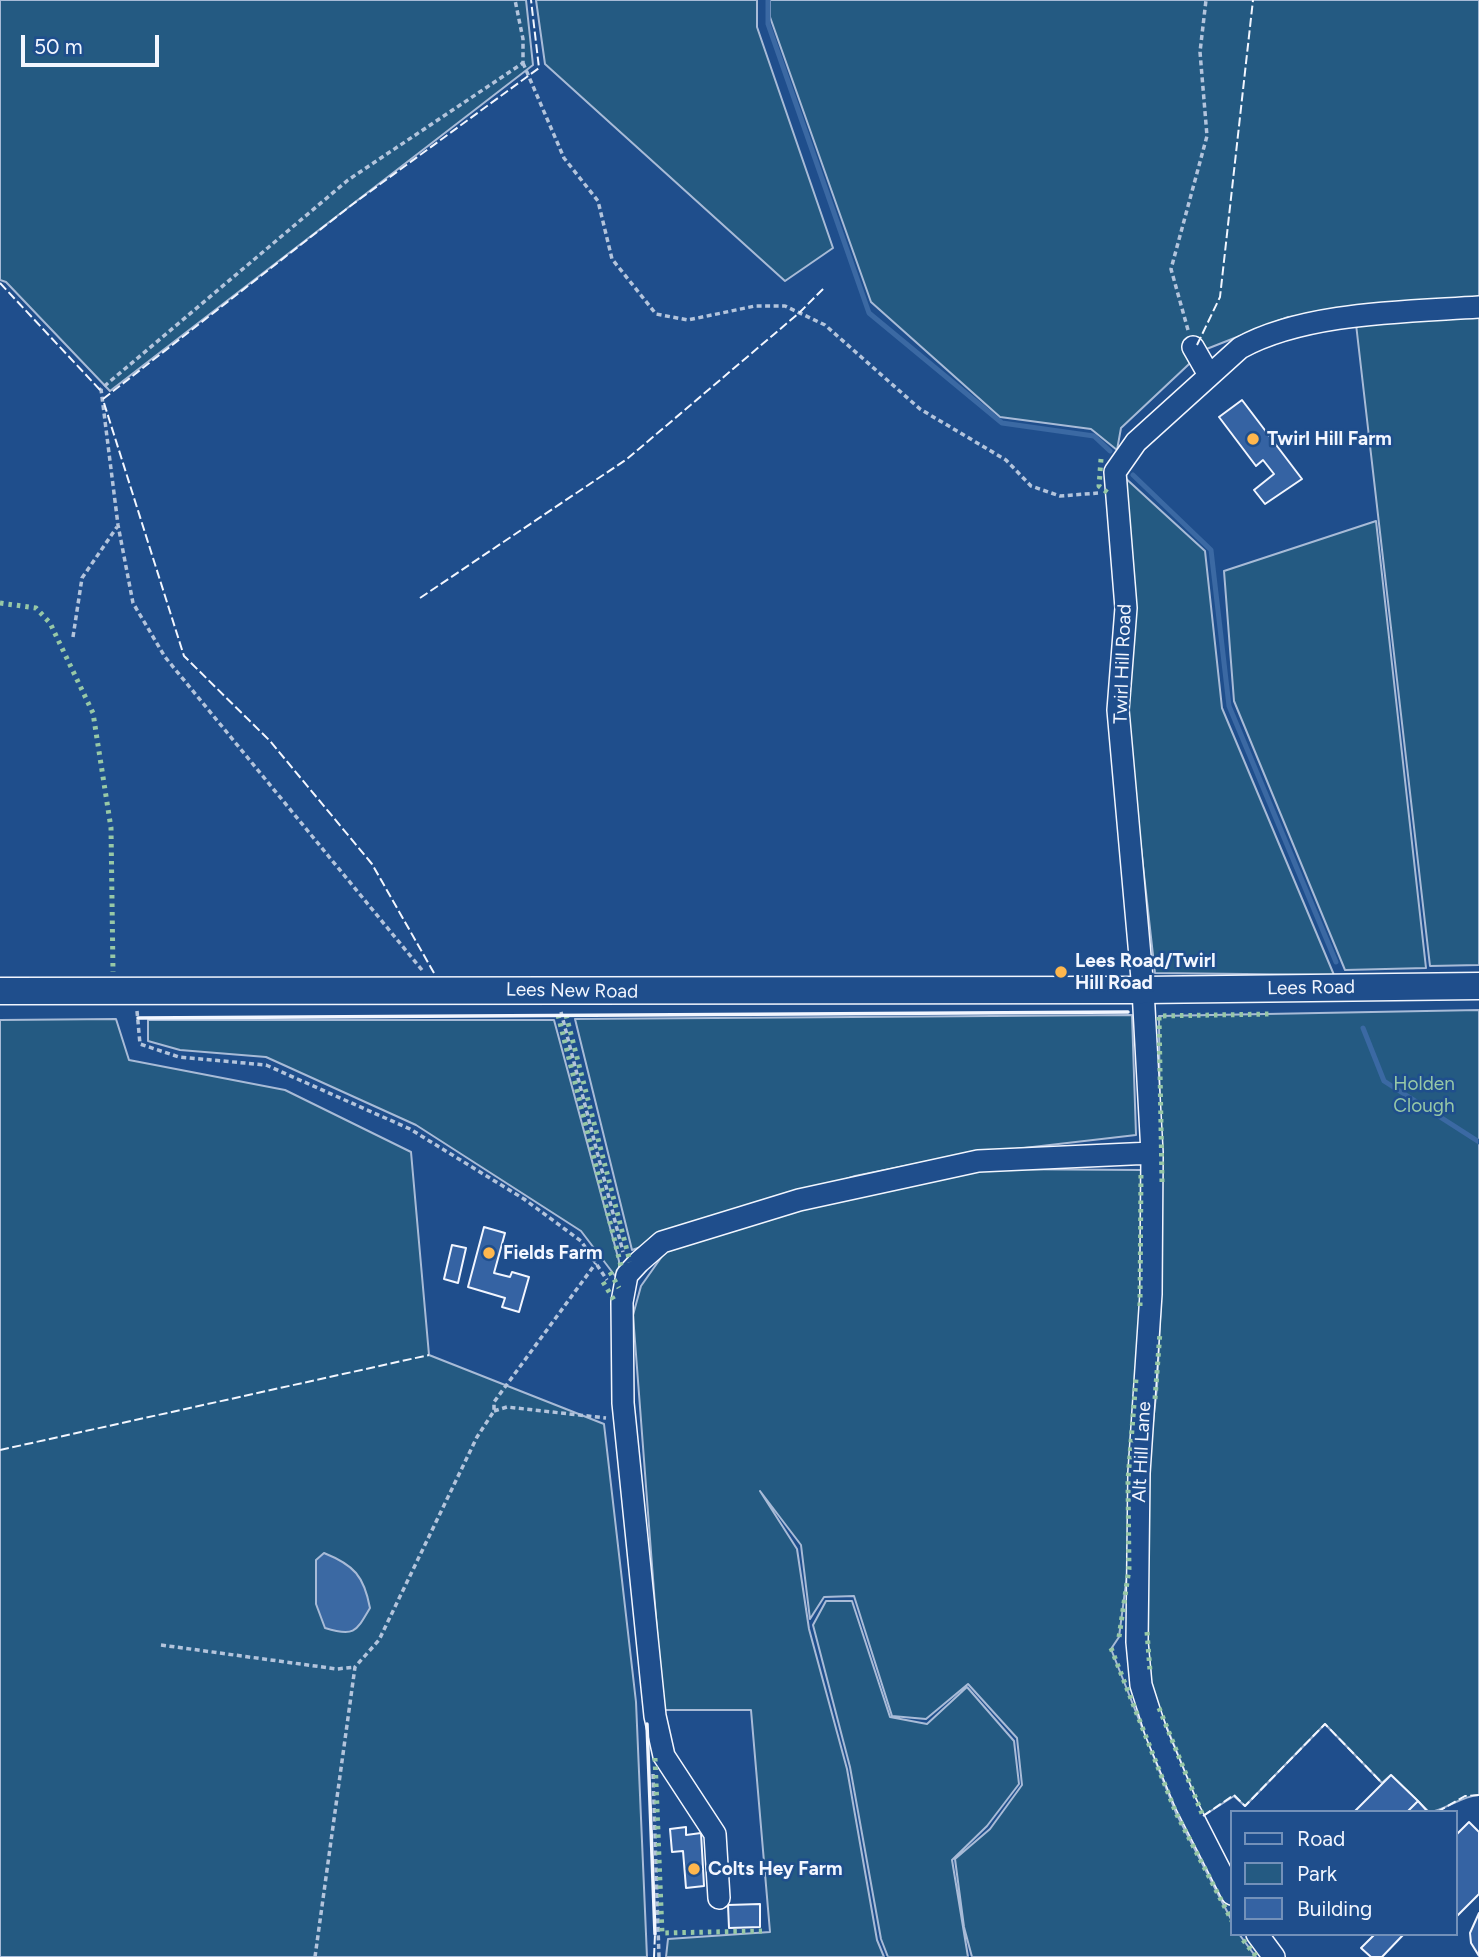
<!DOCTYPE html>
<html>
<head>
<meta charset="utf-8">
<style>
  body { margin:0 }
  #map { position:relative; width:1479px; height:1957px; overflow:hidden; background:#1f4e8c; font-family:Figtree,sans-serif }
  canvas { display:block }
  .legend { position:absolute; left:1230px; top:1810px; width:228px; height:126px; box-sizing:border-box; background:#1f4e8c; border:2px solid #7391ba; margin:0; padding:9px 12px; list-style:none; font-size:21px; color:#f2f6ff }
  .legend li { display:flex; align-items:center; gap:14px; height:35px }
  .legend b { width:35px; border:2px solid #7391ba }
  .scale { position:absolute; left:21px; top:35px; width:138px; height:32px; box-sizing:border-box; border:4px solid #f2f6ff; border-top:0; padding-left:9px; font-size:21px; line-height:24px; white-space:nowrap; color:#f2f6ff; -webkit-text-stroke:5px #1f4e8c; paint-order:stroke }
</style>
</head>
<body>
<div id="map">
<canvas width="1479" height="1957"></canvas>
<ul class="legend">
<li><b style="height:9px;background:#1f4e8c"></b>Road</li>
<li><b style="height:19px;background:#245a82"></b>Park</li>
<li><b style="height:19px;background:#3563a3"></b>Building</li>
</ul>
<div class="scale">50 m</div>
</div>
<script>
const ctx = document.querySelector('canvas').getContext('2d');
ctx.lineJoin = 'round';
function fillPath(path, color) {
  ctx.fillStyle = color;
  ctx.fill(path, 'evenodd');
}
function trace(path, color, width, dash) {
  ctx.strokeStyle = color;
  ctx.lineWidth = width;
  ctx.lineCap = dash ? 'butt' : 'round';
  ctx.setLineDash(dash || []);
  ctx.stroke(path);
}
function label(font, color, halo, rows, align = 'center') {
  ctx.font = font + ' Figtree,sans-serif';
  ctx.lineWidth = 5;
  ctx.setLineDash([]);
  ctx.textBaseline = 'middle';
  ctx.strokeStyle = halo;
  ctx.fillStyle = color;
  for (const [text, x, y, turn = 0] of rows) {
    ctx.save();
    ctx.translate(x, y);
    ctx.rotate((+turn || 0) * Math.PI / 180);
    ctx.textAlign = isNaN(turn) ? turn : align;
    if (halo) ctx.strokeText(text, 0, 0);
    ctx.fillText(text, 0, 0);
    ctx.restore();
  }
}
const green = new Path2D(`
  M 0,0 L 526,0 L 533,65 L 110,391 L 6,282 L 0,280 Z
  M 536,0 L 757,0 L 757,27 L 833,248 L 785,281 L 545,64 Z
  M 770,0 L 1479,0 L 1479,299 L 1288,317 L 1204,350 L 1121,428 L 1117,450 L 1091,429 L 1000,417 L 871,302 L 770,17 Z
  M 1479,313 L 1479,965 L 1430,966 L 1356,324 Z
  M 1122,475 L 1205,551 L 1222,708 L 1334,975 L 1155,973 L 1125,704 L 1135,627 Z
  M 1376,521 L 1426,968 L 1345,970 L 1234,701 L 1224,571 Z
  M 1479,1010 L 1479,1795 C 1460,1796 1443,1812 1429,1812 L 1391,1775 L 1382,1783 L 1325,1724 L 1245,1806 L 1234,1796 L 1203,1816 L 1152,1691 L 1146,1619 L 1148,1467 L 1157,1387 L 1161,1299 L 1159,1016 Z
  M 1132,1015 L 1136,1135 L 955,1156 L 855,1176 L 632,1250 L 575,1019 Z
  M 116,1019 L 129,1060 L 285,1090 L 411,1152 L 429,1355 L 604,1424 L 636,1702 L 647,1957 L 0,1957 L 0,1020 Z
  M 148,1020 L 554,1020 L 619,1261 L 619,1281 L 581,1231 L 416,1125 L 266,1057 L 180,1050 L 148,1041 Z
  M 989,1169 L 1141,1170 L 1140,1307 L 1128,1480 L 1128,1568 L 1119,1637 L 1111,1649 L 1176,1813 L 1232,1921 L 1232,1934 L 1239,1934 L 1256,1957 L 972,1957 L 964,1927 L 955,1859 L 990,1829 L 1022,1785 L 1017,1738 L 968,1684 L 926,1719 L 892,1716 L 854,1596 L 824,1597 L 810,1619 L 801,1545 L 760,1491 L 797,1549 L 809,1629 L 847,1769 L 877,1940 L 884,1957 L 666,1957 L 668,1939 L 770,1932 L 751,1710 L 663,1710 L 633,1315 L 641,1286 L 665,1252 L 734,1224 Z
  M 826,1601 L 852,1601 L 890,1717 L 927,1724 L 967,1687 L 1014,1741 L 1019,1784 L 987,1826 L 952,1860 L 968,1957 L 888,1957 L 881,1939 L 850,1767 L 813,1625 Z`);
fillPath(green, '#245a82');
trace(green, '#a8bbd7', 2);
const water = new Path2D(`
  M 324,1553 C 354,1565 364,1576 370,1608 C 356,1632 354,1637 325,1628 L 316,1604 L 316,1560 Z`);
fillPath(water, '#3b69a3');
trace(water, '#a8bbd7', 2);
trace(new Path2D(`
  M 768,0 L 768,24 L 869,313 L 1002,423 L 1094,436 L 1110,451
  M 1133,475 L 1211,550 L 1229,706 L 1336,962
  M 1363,1028 L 1384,1081 L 1479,1142`), '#3b69a3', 5);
const building = new Path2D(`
  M 1242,400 L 1302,479 L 1265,504 L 1254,490 L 1274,474 L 1263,460 L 1256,466 L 1219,417 Z
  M 484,1227 L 505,1233 L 494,1273 L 510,1277 L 512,1272 L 529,1277 L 519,1312 L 502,1307 L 505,1298 L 468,1287 Z
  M 452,1245 L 466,1248 L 458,1283 L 444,1279 Z
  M 1391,1775 L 1418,1801 L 1407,1812 L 1354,1812 Z
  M 1418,1801 L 1428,1812 L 1407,1812 Z
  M 1469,1822 L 1479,1832 L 1479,1894 L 1456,1917 L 1456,1835 Z
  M 686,1827 L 686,1835 L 701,1833 L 704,1886 L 686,1888 L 683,1851 L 672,1852 L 670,1829 Z
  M 760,1904 L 760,1927 L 729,1928 L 728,1905 Z
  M 1479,1913 L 1479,1956 L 1471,1943 L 1470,1933 Z
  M 1375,1934 L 1403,1934 L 1403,1935 L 1382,1957 L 1371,1957 L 1361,1948 Z`);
fillPath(building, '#3563a3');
trace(building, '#f2f6ff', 2);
const minor = new Path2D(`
  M 1193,347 L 1209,375
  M 1232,1894 L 1186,1804 L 1156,1732 L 1141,1685 L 1137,1642 L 1139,1473 L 1151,1294 L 1152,1153 L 1143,990 L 1118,710 L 1126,608 L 1115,472 L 1136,442 L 1240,348 C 1305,312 1405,312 1479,307
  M 719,1898 L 715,1834 L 664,1756 L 655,1716 L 623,1403 L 622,1302 L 627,1275 L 639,1262 L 662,1242 L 799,1200 L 978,1161 L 1152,1153
  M 1257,1934 L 1274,1957`);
const major = new Path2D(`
  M 0,991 L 1143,990 L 1479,986`);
trace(minor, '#f2f6ff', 24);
trace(major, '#f2f6ff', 29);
trace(new Path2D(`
  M 523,63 L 564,158 L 598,201 L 612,259 L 656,314 L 688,320 L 755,306 L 785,306 L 825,325 L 920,409 L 1006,460 L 1031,486 L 1060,496 L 1098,493
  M 1188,330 L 1171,269 L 1207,136 L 1200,52 L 1206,0
  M 73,637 L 82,578 L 117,527
  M 422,970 L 165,657 L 133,603 L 118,525 L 101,389 L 348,180 L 523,63 L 523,39 L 515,0
  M 137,1011 L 140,1044 L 179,1057 L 266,1065 L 410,1129 L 524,1199 L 581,1241 L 607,1280
  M 561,1012 L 623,1252
  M 494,1411 L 507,1407 L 606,1418
  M 161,1645 L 337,1669 L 355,1667
  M 653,1774 L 659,1957
  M 315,1957 L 355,1667 L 379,1640 L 477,1437 L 494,1411 L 494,1402 L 596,1263`), '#b3c4dc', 3.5, [5, 3.5]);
trace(minor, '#1f4e8c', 21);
trace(major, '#1f4e8c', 26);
trace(new Path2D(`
  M 1101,459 L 1099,486 L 1108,493
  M 0,603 L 36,608 L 50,623 L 93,713 L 111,828 L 113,972
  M 558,1015 L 622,1270
  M 566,1015 L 630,1262
  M 1162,1182 L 1159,1016 L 1270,1014
  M 610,1272 L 619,1288
  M 603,1282 L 614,1300
  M 1140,1306 L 1141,1170
  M 1155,1399 L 1160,1332
  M 1147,1632 L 1150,1671
  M 1119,1637 L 1129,1569 L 1128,1480 L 1136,1379
  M 1111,1648 L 1176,1813 L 1232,1921
  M 1159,1708 L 1203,1816
  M 655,1758 L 662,1933 L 762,1931
  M 1243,1940 L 1256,1956`), '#97c8a6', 5, [3.5, 5]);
trace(new Path2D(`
  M 0,283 L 102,392
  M 1197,345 L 1220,297 L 1253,0
  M 103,399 L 353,204 L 539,68 L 531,0
  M 104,403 L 184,656 L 270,741 L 372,864 L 434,973
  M 420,598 L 627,459 L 799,313 L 825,287
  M 0,1450 L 429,1355
  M 1437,1812 L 1465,1796 L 1479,1795
  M 1203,1816 L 1234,1795 L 1245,1806 L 1325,1724 L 1382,1783
  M 654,1957 L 655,1934`), '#f2f6ff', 2, [9, 3.5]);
trace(new Path2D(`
  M 138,1018 L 1128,1012
  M 647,1724 L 655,1934`), '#f2f6ff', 3.5);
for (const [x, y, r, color] of [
  [1253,439,7,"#ffb74d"],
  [1061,972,7,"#ffb74d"],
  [489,1253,7,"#ffb74d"],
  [694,1869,7,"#ffb74d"]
]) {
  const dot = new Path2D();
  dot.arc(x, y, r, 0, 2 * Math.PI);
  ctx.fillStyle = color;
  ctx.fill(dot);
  trace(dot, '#1f4e8c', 2.5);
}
label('bold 19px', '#f2f6ff', '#1f4e8c', [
  ["Twirl Hill Farm",1267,439],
  ["Lees Road/Twirl",1075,961],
  ["Hill Road",1075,983],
  ["Fields Farm",503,1253],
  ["Colts Hey Farm",708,1869]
], 'left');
label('19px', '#f2f6ff', '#1f4e8c', [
  ["Twirl Hill Road",1123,664,-88],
  ["Lees Road",1311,988,-1],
  ["Lees New Road",572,991,1],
  ["Alt Hill Lane",1142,1452,-87]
]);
label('19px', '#97c8a6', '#1f4e8c', [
  ["Holden",1424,1084],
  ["Clough",1424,1106]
]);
</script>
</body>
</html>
